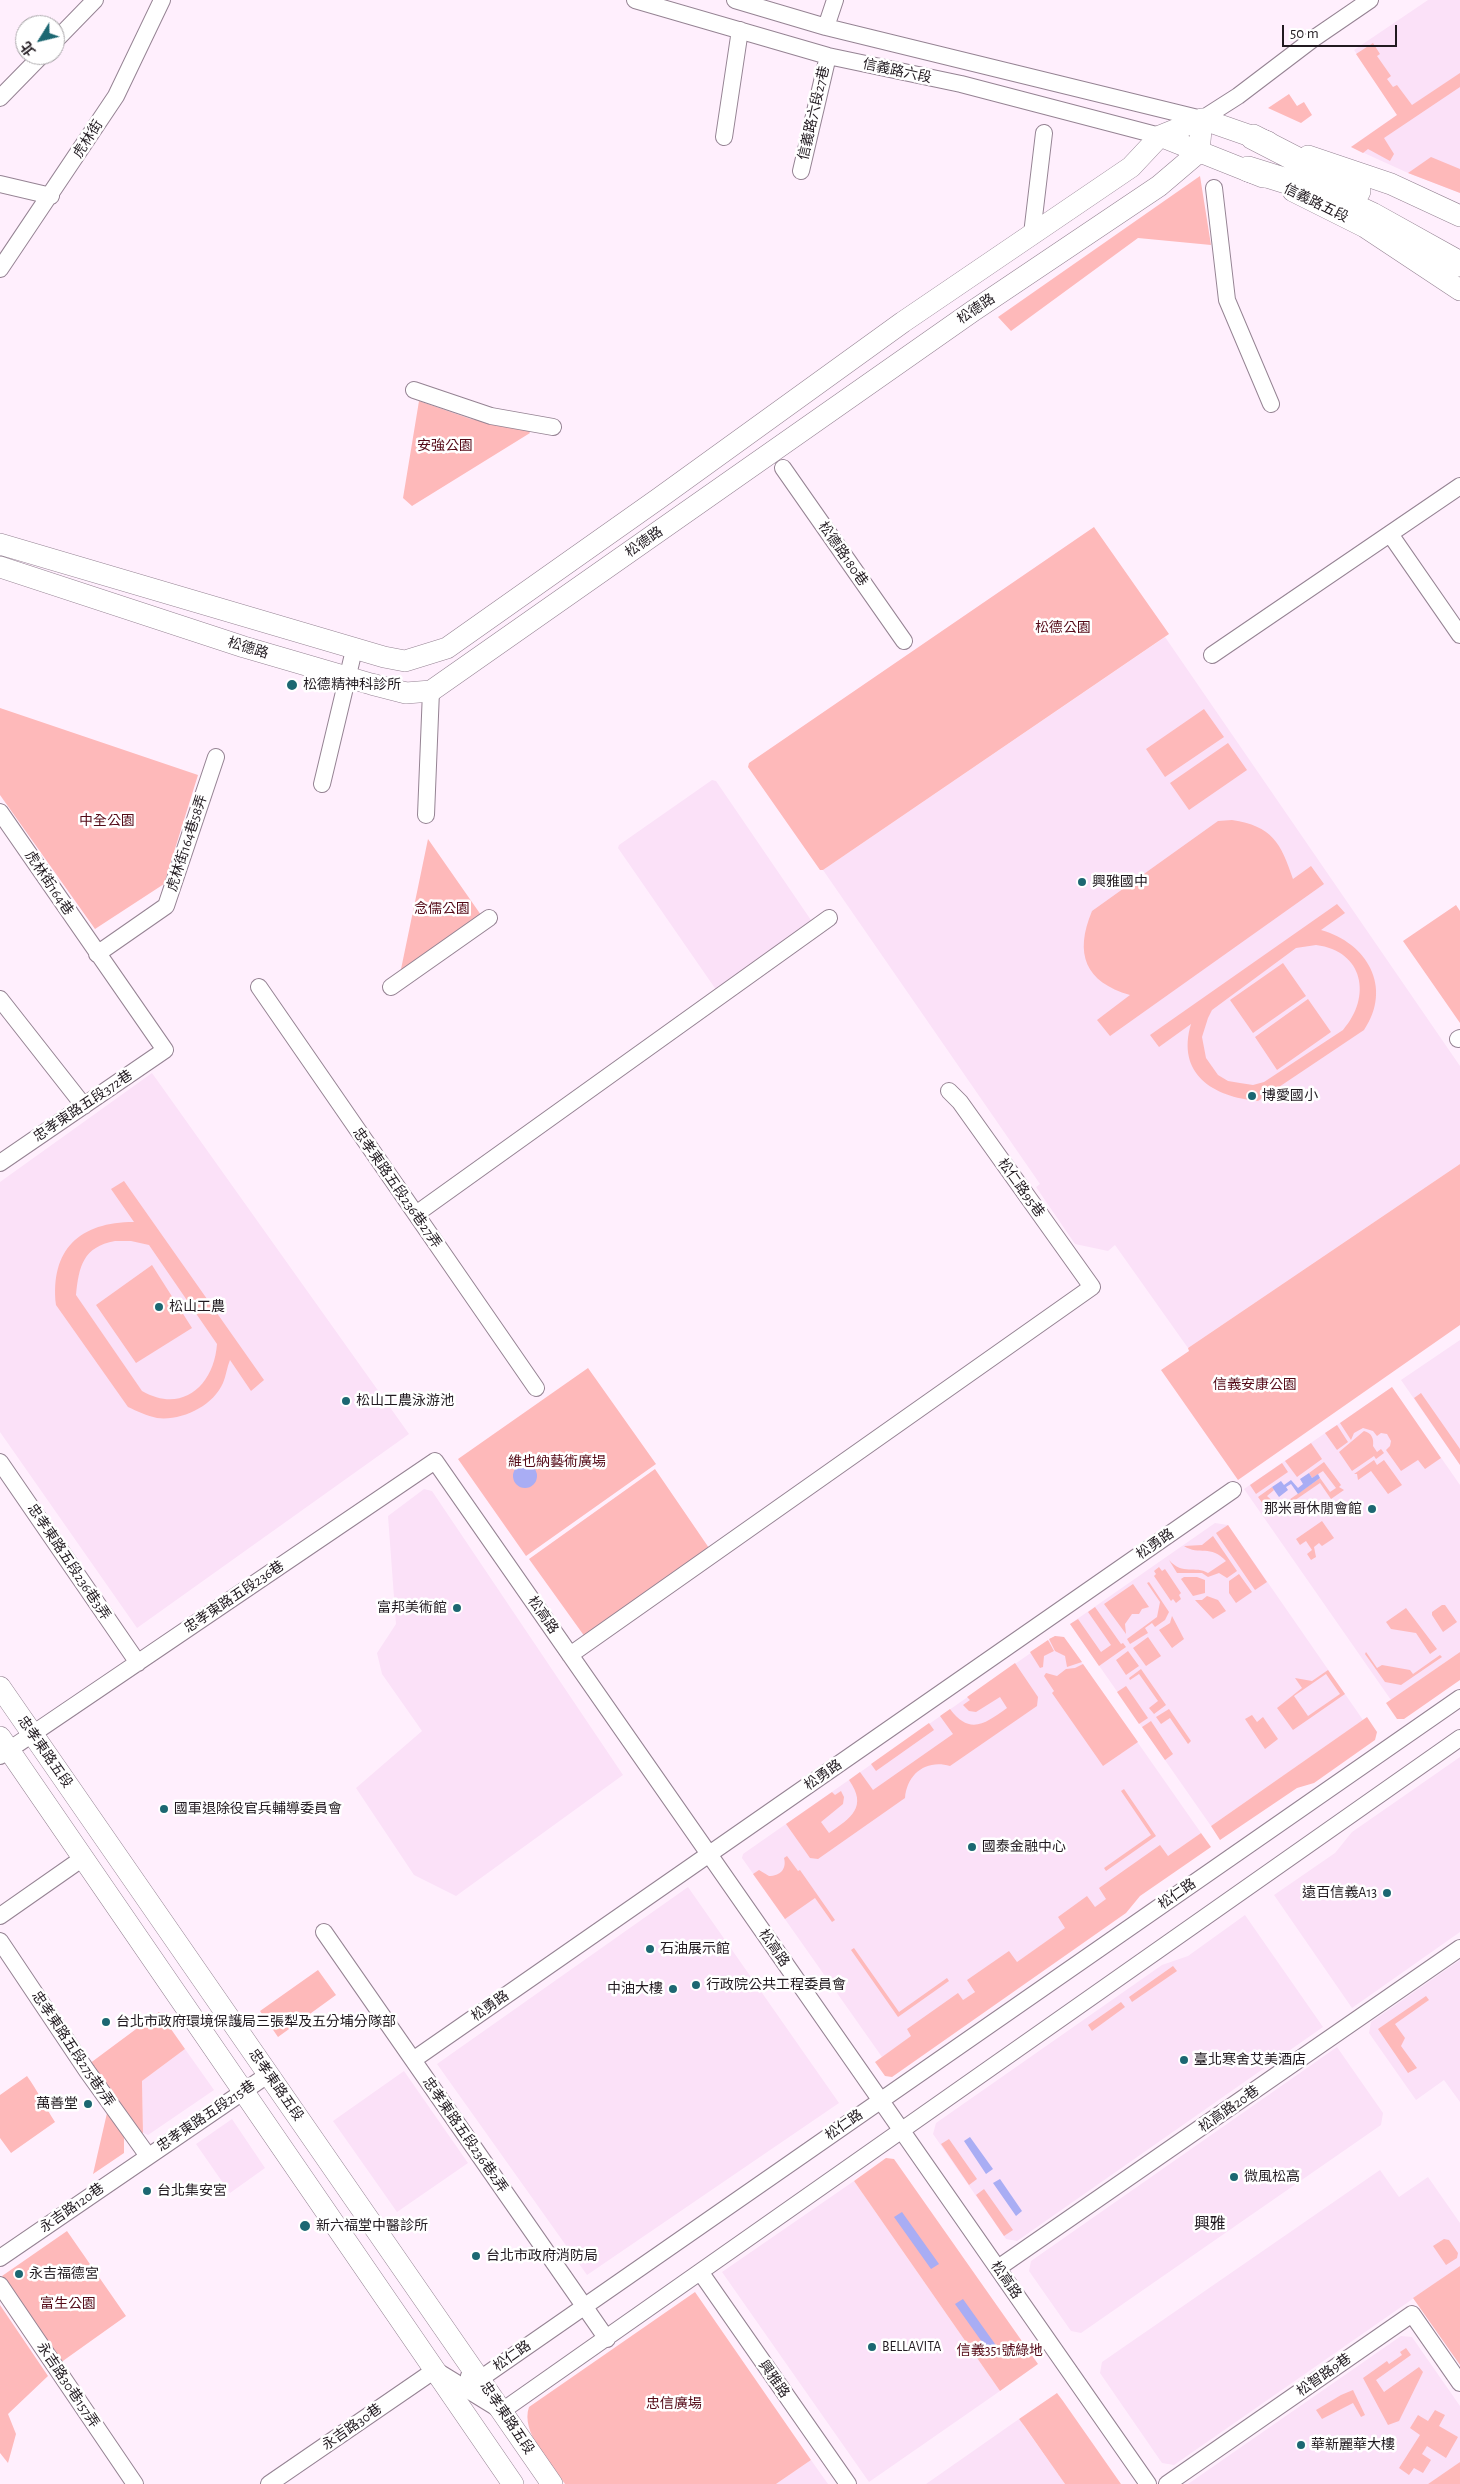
<!DOCTYPE html>
<html>
<head>
<meta charset="utf-8">
<style>
  body { margin:0 }
  #map { position:relative; width:1460px; height:2484px; overflow:hidden; background:#ffeffd; font-family:"Alegreya Sans","Noto Sans TC",sans-serif }
  canvas { display:block }
  .north { position:absolute; left:15px; top:15px; width:50px; height:50px; box-sizing:border-box; background:#fff; border:1px solid #a6a3a6; border-radius:50%; rotate:234deg; font-size:14px; font-weight:700; line-height:20px; text-align:center; color:#211a20 }
  .north::after { content:''; display:block; margin:auto; width:18px; height:22px; background:#1c6772; clip-path:polygon(50% 0,100% 100%,50% 72%,0 100%) }
  .scale { position:absolute; left:1282px; top:25px; width:115px; height:22px; box-sizing:border-box; border:2px solid #211a20; border-top:0; padding-left:6px; font-size:15px; line-height:18px; white-space:nowrap; color:#211a20; -webkit-text-stroke:4px #fff; paint-order:stroke }
</style>
</head>
<body>
<div id="map">
<canvas width="1460" height="2484"></canvas>
<div class="north">北</div>
<div class="scale">50 m</div>
</div>
<script>
const ctx = document.querySelector('canvas').getContext('2d');
ctx.lineJoin = 'round';
function fillPath(path, color) {
  ctx.fillStyle = color;
  ctx.fill(path, 'evenodd');
}
function trace(path, color, width, dash) {
  ctx.strokeStyle = color;
  ctx.lineWidth = width;
  ctx.lineCap = dash ? 'butt' : 'round';
  ctx.setLineDash(dash || []);
  ctx.stroke(path);
}
function label(font, color, halo, rows, align = 'center') {
  ctx.font = font + ' "Alegreya Sans","Noto Sans TC",sans-serif';
  ctx.lineWidth = 5;
  ctx.setLineDash([]);
  ctx.textBaseline = 'middle';
  ctx.strokeStyle = halo;
  ctx.fillStyle = color;
  for (const [text, x, y, turn = 0] of rows) {
    ctx.save();
    ctx.translate(x, y);
    ctx.rotate((+turn || 0) * Math.PI / 180);
    ctx.textAlign = isNaN(turn) ? turn : align;
    if (halo) ctx.strokeText(text, 0, 0);
    ctx.fillText(text, 0, 0);
    ctx.restore();
  }
}
fillPath(new Path2D(`
  M 1428,0 L 1460,0 L 1460,193 L 1408,173 L 1351,147 L 1397,115 L 1354,50 Z
  M 1165,637 L 1460,1066 L 1460,1164 L 1188,1348 L 1115,1245 L 1108,1251 L 1075,1244 L 1036,1187 L 1040,1184 L 823,870 Z
  M 712,780 L 716,781 L 815,926 L 719,994 L 618,848 L 619,845 Z
  M 152,1073 L 409,1434 L 137,1628 L 0,1432 L 0,1182 Z
  M 1460,1340 L 1460,1465 L 1401,1380 Z
  M 1392,1387 L 1460,1485 L 1460,1652 L 1391,1700 L 1244,1489 Z
  M 424,1489 L 432,1491 L 623,1775 L 456,1896 L 414,1875 L 356,1788 L 422,1731 L 382,1674 L 377,1653 L 396,1624 L 388,1516 Z
  M 1215,1523 L 1228,1525 L 1363,1720 L 1211,1826 L 1070,1624 Z
  M 1055,1636 L 1064,1637 L 1201,1833 L 882,2057 L 742,1858 L 743,1854 Z
  M 1460,1757 L 1460,1932 L 1352,2008 L 1274,1895 L 1335,1853 L 1352,1832 Z
  M 688,1887 L 839,2103 L 587,2275 L 437,2064 Z
  M 1245,1915 L 1323,2027 L 1017,2241 L 1006,2239 L 933,2134 L 936,2123 L 1162,1965 L 1188,1956 Z
  M 1460,1960 L 1460,2102 L 1444,2080 L 1416,2100 L 1369,2033 L 1371,2022 Z
  M 1337,2047 L 1383,2113 L 1381,2125 L 1081,2333 L 1071,2331 L 1029,2271 L 1031,2261 Z
  M 185,2049 L 214,2090 L 148,2135 L 143,2133 L 142,2081 Z
  M 404,2071 L 468,2163 L 397,2212 L 333,2121 Z
  M 232,2119 L 265,2168 L 230,2193 L 196,2144 Z
  M 1380,2170 L 1399,2197 L 1428,2177 L 1460,2223 L 1460,2266 L 1174,2465 L 1162,2463 L 1100,2373 L 1102,2362 Z
  M 854,2181 L 1000,2391 L 869,2482 L 722,2272 Z
  M 1401,2336 L 1412,2337 L 1460,2406 L 1460,2462 L 1428,2484 L 1188,2484 Z
  M 1019,2419 L 1065,2484 L 926,2484 Z
  M 811,2460 L 828,2484 L 776,2484 Z`), '#fbe1f8');
fillPath(new Path2D(`
  M 1373,43 L 1380,54 L 1377,56 L 1391,76 L 1387,79 L 1393,87 L 1397,85 L 1412,105 L 1460,73 L 1460,87 L 1384,138 L 1394,154 L 1390,161 L 1368,149 L 1363,153 L 1351,147 L 1397,115 L 1356,54 Z
  M 1289,94 L 1297,106 L 1304,102 L 1312,115 L 1301,123 L 1268,108 Z
  M 1431,157 L 1460,169 L 1460,193 L 1408,173 Z
  M 1200,176 L 1211,245 L 1138,238 L 1011,331 L 998,317 Z
  M 419,401 L 471,419 L 527,428 L 530,433 L 412,506 L 403,498 Z
  M 1094,527 L 1169,634 L 823,870 L 820,870 L 748,767 L 749,763 Z
  M 0,708 L 198,775 L 164,884 L 95,929 L 0,795 Z
  M 1204,709 L 1224,737 L 1165,777 L 1146,749 Z
  M 1228,743 L 1247,770 L 1189,810 L 1170,783 Z
  M 1232,820 C 1272,826 1281,843 1293,879 L 1311,866 L 1324,884 L 1110,1036 L 1097,1020 L 1130,995 C 1085,982 1074,954 1092,911 L 1218,821 Z
  M 428,839 L 481,915 L 400,974 Z
  M 1337,904 L 1345,913 L 1321,930 C 1367,943 1393,987 1364,1030 L 1258,1101 C 1213,1097 1176,1074 1191,1024 L 1159,1047 L 1150,1035 ZM 1316,945 C 1364,951 1372,997 1343,1030 L 1264,1082 L 1253,1085 L 1240,1083 L 1228,1081 L 1218,1075 L 1206,1058 L 1202,1037 L 1208,1018 L 1212,1010 L 1296,948 Z
  M 1456,905 L 1460,911 L 1460,1023 L 1403,941 Z
  M 1283,963 L 1306,996 L 1253,1033 L 1230,1000 Z
  M 1308,999 L 1331,1032 L 1277,1070 L 1255,1037 Z
  M 1460,1164 L 1460,1325 L 1238,1480 L 1161,1370 L 1189,1351 L 1188,1348 Z
  M 124,1181 L 264,1380 L 251,1391 L 230,1360 C 227,1367 226,1376 223,1383 C 213,1406 182,1421 157,1418 C 147,1416 137,1411 128,1407 L 56,1305 C 50,1249 80,1222 134,1222 L 111,1189 ZM 115,1241 L 131,1241 L 149,1245 L 217,1344 C 214,1386 182,1414 142,1391 L 76,1295 C 79,1266 83,1247 115,1241 Z
  M 152,1265 L 192,1328 L 136,1363 L 96,1305 Z
  M 588,1368 L 656,1464 L 526,1556 L 458,1459 Z
  M 1392,1387 L 1441,1458 L 1425,1469 L 1418,1460 L 1401,1471 L 1386,1450 L 1390,1446 L 1391,1441 L 1387,1434 L 1381,1433 L 1377,1436 L 1373,1431 L 1363,1428 L 1354,1433 L 1351,1440 L 1340,1423 Z
  M 1421,1393 L 1460,1449 L 1460,1465 L 1414,1398 Z
  M 1337,1425 L 1348,1442 L 1337,1450 L 1325,1433 Z
  M 1364,1431 C 1372,1433 1374,1439 1373,1446 L 1377,1452 L 1381,1449 L 1384,1453 L 1376,1459 L 1374,1456 L 1352,1471 L 1339,1452 Z
  M 1311,1443 L 1322,1459 L 1297,1477 L 1285,1461 Z
  M 1374,1460 L 1377,1465 L 1384,1460 L 1402,1485 L 1388,1494 L 1371,1471 L 1358,1480 L 1357,1474 L 1354,1474 Z
  M 1324,1462 L 1341,1485 L 1339,1487 L 1344,1490 L 1331,1499 L 1320,1483 L 1272,1516 L 1258,1497 L 1272,1487 L 1274,1490 L 1267,1496 L 1279,1507 L 1320,1478 L 1330,1492 L 1336,1488 L 1323,1471 L 1312,1478 L 1309,1473 Z
  M 1282,1463 L 1288,1472 L 1256,1494 L 1250,1485 Z
  M 655,1469 L 709,1548 L 585,1637 L 529,1559 Z
  M 1322,1521 L 1334,1538 L 1322,1546 L 1319,1543 L 1314,1547 L 1316,1557 L 1311,1560 L 1307,1554 L 1312,1550 L 1306,1541 L 1300,1545 L 1296,1539 Z
  M 1228,1525 L 1267,1582 L 1255,1590 L 1216,1533 Z
  M 1213,1536 L 1237,1571 L 1227,1578 L 1219,1573 L 1208,1577 L 1202,1573 L 1177,1573 L 1169,1560 C 1183,1576 1195,1565 1208,1573 L 1226,1561 C 1211,1544 1199,1556 1184,1546 L 1202,1545 Z
  M 1159,1567 L 1162,1571 L 1165,1569 L 1181,1593 L 1179,1595 L 1181,1599 L 1176,1603 L 1173,1599 L 1171,1601 L 1154,1576 L 1156,1574 L 1154,1571 Z
  M 1239,1574 L 1252,1592 L 1236,1603 L 1229,1593 L 1229,1581 Z
  M 1184,1577 L 1197,1577 L 1205,1580 L 1205,1593 L 1193,1596 L 1181,1579 Z
  M 1149,1582 L 1169,1612 L 1165,1620 L 1155,1627 L 1152,1623 L 1145,1628 L 1148,1633 L 1130,1644 L 1127,1639 L 1157,1617 L 1160,1602 L 1147,1583 Z
  M 1133,1584 L 1149,1607 L 1142,1609 L 1139,1614 L 1132,1614 L 1125,1624 L 1126,1634 L 1104,1604 Z
  M 1207,1596 L 1218,1600 L 1226,1611 L 1213,1619 L 1195,1600 L 1202,1600 Z
  M 1442,1605 L 1445,1605 L 1457,1622 L 1443,1632 L 1432,1615 L 1432,1612 Z
  M 1095,1607 L 1121,1644 L 1123,1643 L 1126,1647 L 1099,1666 L 1070,1624 L 1078,1619 L 1101,1652 L 1111,1645 L 1088,1612 Z
  M 1406,1608 L 1437,1649 L 1430,1654 L 1416,1633 L 1391,1629 L 1386,1622 Z
  M 1172,1616 L 1184,1639 L 1172,1648 L 1159,1630 L 1170,1623 Z
  M 1055,1636 L 1064,1637 L 1082,1662 L 1067,1667 L 1065,1656 L 1055,1651 L 1049,1639 Z
  M 1148,1637 L 1161,1656 L 1146,1666 L 1133,1648 Z
  M 1048,1640 L 1054,1651 L 1044,1656 L 1043,1667 L 1040,1668 L 1030,1652 Z
  M 1128,1651 L 1139,1666 L 1126,1675 L 1116,1660 Z
  M 1366,1652 L 1377,1668 L 1382,1665 L 1410,1670 L 1413,1674 L 1440,1655 L 1442,1657 L 1401,1685 L 1385,1682 L 1365,1654 Z
  M 1460,1652 L 1460,1680 L 1404,1719 L 1397,1719 L 1386,1703 Z
  M 1015,1663 L 1038,1697 L 1037,1706 L 950,1766 C 926,1759 907,1774 905,1798 L 818,1859 L 810,1858 L 786,1824 L 832,1792 L 835,1795 L 841,1791 L 844,1797 L 843,1804 L 821,1822 L 829,1833 C 851,1818 868,1807 849,1780 L 860,1772 L 873,1790 L 953,1734 L 940,1716 L 950,1709 C 970,1736 986,1723 1007,1708 L 1000,1697 L 976,1712 L 969,1711 L 963,1705 L 970,1700 L 967,1697 Z
  M 1083,1664 L 1138,1742 L 1103,1766 L 1052,1693 L 1054,1691 L 1044,1676 L 1046,1673 L 1057,1676 L 1066,1669 L 1075,1668 Z
  M 1141,1669 L 1166,1705 L 1154,1714 L 1149,1708 L 1158,1701 L 1139,1674 L 1130,1680 L 1129,1678 Z
  M 1328,1670 L 1345,1694 L 1293,1730 L 1277,1708 L 1302,1688 L 1295,1678 L 1312,1681 ZM 1326,1674 L 1340,1694 L 1308,1716 L 1294,1696 Z
  M 1126,1686 L 1148,1718 L 1139,1724 L 1117,1692 Z
  M 1169,1709 L 1191,1741 L 1188,1744 L 1170,1718 L 1161,1724 L 1156,1717 Z
  M 1252,1715 L 1257,1722 L 1263,1717 L 1278,1739 L 1265,1749 L 1245,1719 Z
  M 1367,1717 L 1377,1732 L 1375,1740 L 1314,1783 L 1297,1788 L 1220,1840 L 1211,1826 Z
  M 1151,1721 L 1173,1754 L 1165,1760 L 1142,1727 Z
  M 929,1723 L 934,1730 L 876,1771 L 871,1764 Z
  M 1124,1789 L 1156,1836 L 1106,1871 L 1104,1868 L 1151,1835 L 1121,1791 Z
  M 1201,1833 L 1211,1847 L 1140,1896 L 1126,1913 L 892,2077 L 885,2076 L 875,2062 L 911,2036 L 907,2029 L 958,1993 L 963,2000 L 975,1992 L 967,1980 L 1009,1951 L 1017,1962 L 1065,1928 L 1058,1917 L 1087,1896 L 1095,1907 L 1106,1899 L 1099,1888 L 1160,1845 L 1168,1856 Z
  M 787,1856 L 798,1871 L 800,1870 L 835,1920 L 832,1922 L 815,1898 L 785,1919 L 753,1874 L 759,1870 L 769,1876 C 780,1876 787,1869 784,1858 Z
  M 854,1948 L 899,2012 L 947,1978 L 949,1981 L 898,2017 L 851,1950 Z
  M 1173,1966 L 1177,1971 L 1132,2002 L 1129,1997 Z
  M 318,1970 L 336,1995 L 278,2037 L 260,2011 Z
  M 1426,1996 L 1429,2000 L 1395,2024 L 1405,2038 L 1401,2046 L 1417,2068 L 1408,2073 L 1378,2029 Z
  M 1121,2002 L 1125,2007 L 1092,2031 L 1088,2025 Z
  M 159,2012 L 185,2049 L 142,2081 L 143,2133 L 137,2132 L 89,2064 Z
  M 27,2076 C 38,2091 45,2107 55,2122 L 11,2153 L 0,2138 L 0,2095 Z
  M 107,2113 L 124,2137 L 124,2153 L 93,2174 Z
  M 949,2139 L 977,2179 L 969,2185 L 941,2144 Z
  M 886,2158 L 894,2159 L 1038,2364 L 1000,2391 L 854,2181 Z
  M 984,2189 L 1013,2230 L 1004,2236 L 976,2195 Z
  M 67,2231 L 126,2316 L 60,2363 L 2,2276 Z
  M 1444,2239 L 1449,2240 L 1458,2253 L 1457,2258 L 1446,2265 L 1433,2246 Z
  M 1460,2266 L 1460,2365 L 1413,2298 Z
  M 695,2292 L 811,2460 L 776,2484 L 565,2484 C 551,2464 520,2432 529,2407 Z
  M 0,2305 L 48,2376 L 8,2414 L 16,2434 L 8,2463 L 0,2453 Z
  M 1406,2348 L 1411,2355 L 1376,2380 L 1384,2392 L 1419,2367 L 1423,2372 L 1399,2421 L 1388,2425 L 1363,2378 L 1387,2361 L 1389,2364 L 1402,2355 L 1400,2352 Z
  M 1353,2390 L 1365,2415 L 1361,2417 L 1353,2403 L 1322,2419 L 1316,2410 L 1341,2395 Z
  M 1057,2393 L 1063,2401 L 1121,2484 L 1065,2484 L 1025,2427 L 1019,2419 Z
  M 1435,2410 L 1445,2415 L 1439,2426 L 1458,2437 L 1446,2458 L 1427,2446 L 1422,2454 L 1431,2460 L 1423,2473 L 1414,2468 L 1409,2475 L 1399,2468 L 1420,2435 L 1410,2428 L 1418,2415 L 1428,2421 Z
  M 1460,2462 L 1460,2484 L 1428,2484 Z`), '#feb9ba');
fillPath(new Path2D(`
  M513 1476a12 12 0 1 1 24 0a12 12 0 1 1-24 0Z
  M 1309,1473 L 1312,1478 L 1318,1474 L 1320,1478 L 1298,1494 L 1291,1484 L 1286,1487 L 1288,1490 L 1279,1497 L 1272,1487 L 1281,1481 L 1284,1485 L 1291,1480 L 1298,1488 L 1303,1484 L 1300,1479 Z
  M 970,2137 L 993,2169 L 986,2174 L 964,2141 Z
  M 1000,2179 L 1022,2211 L 1016,2216 L 993,2183 Z
  M 902,2212 L 939,2264 L 931,2269 L 894,2217 Z
  M 963,2299 L 1000,2351 L 992,2356 L 955,2304 Z`), '#a9adf4');
const minor = new Path2D(`
  M 635,0 L 828,56 L 961,84 L 1160,136
  M 735,0 L 826,27 L 1202,119 L 1238,96 L 1313,39 L 1370,0
  M 826,27 L 835,0
  M 55,41 L 95,0
  M 0,98 L 42,55
  M 724,137 L 740,30
  M 801,171 L 828,56
  M 0,184 L 51,196
  M 1214,188 L 1227,300 L 1271,404
  M 1032,234 L 1044,133
  M 0,269 L 116,96 L 162,0
  M 414,390 L 491,416 L 553,427
  M 783,468 L 904,641
  M 1390,534 L 1460,635
  M 1212,655 L 1460,486
  M 322,784 L 354,650
  M 0,812 L 165,1050 L 0,1163
  M 426,815 L 431,691
  M 97,954 L 166,906 L 216,757
  M 259,987 L 536,1388
  M 391,987 L 489,918
  M 0,999 L 84,1106
  M 1458,1039 L 1460,1038
  M 416,1214 L 829,918
  M 0,1462 L 138,1663
  M 570,1655 L 1092,1287 L 960,1102 L 949,1091
  M 0,1756 L 435,1461 L 1148,2484
  M 0,1916 L 83,1858
  M 324,1932 L 607,2339
  M 0,1941 L 87,2071 L 148,2156
  M 413,2060 L 1233,1490
  M 0,2258 L 269,2074
  M 998,2268 L 1460,1948
  M 701,2273 L 848,2484
  M 0,2285 L 135,2484
  M 437,2371 L 502,2411 L 1460,1738
  M 469,2376 L 480,2379 L 1460,1698
  M 269,2484 L 435,2370
  M 1167,2484 L 1412,2314 L 1460,2383`);
const major = new Path2D(`
  M 1202,119 L 1268,142
  M 1160,136 L 1263,177
  M 1308,156 L 1391,184 L 1460,216
  M 1293,191 L 1365,227 L 1460,290
  M 0,544 L 384,657 L 405,661 L 447,648 L 658,499 L 903,322 L 1131,167 L 1160,136 L 1202,119
  M 0,567 L 244,647 L 371,684 L 406,693 L 431,691 L 973,311 L 1159,186 L 1199,152 L 1202,119
  M 0,1687 L 552,2484
  M 0,1737 L 513,2484`);
const highway = new Path2D(`
  M 1253,137 L 1358,191
  M 1248,169 L 1325,193 L 1372,215 L 1460,264`);
trace(minor, '#958393', 18);
trace(major, '#958393', 22);
trace(highway, '#958393', 26);
trace(minor, '#fff', 16);
trace(major, '#fff', 21);
trace(highway, '#fff', 25);
for (const [x, y, r, color] of [
  [292,685,6,"#1c6772"],
  [1082,882,5,"#1c6772"],
  [1252,1096,5,"#1c6772"],
  [159,1307,5,"#1c6772"],
  [346,1401,5,"#1c6772"],
  [1372,1509,5,"#1c6772"],
  [457,1608,5,"#1c6772"],
  [164,1809,5,"#1c6772"],
  [972,1847,5,"#1c6772"],
  [1387,1893,5,"#1c6772"],
  [650,1949,5,"#1c6772"],
  [696,1985,5,"#1c6772"],
  [673,1989,5,"#1c6772"],
  [106,2022,5,"#1c6772"],
  [1184,2060,5,"#1c6772"],
  [88,2104,5,"#1c6772"],
  [1234,2177,5,"#1c6772"],
  [147,2191,5,"#1c6772"],
  [305,2226,6,"#1c6772"],
  [476,2256,5,"#1c6772"],
  [19,2274,5,"#1c6772"],
  [872,2347,5,"#1c6772"],
  [1301,2445,5,"#1c6772"]
]) {
  const dot = new Path2D();
  dot.arc(x, y, r, 0, 2 * Math.PI);
  ctx.fillStyle = color;
  ctx.fill(dot);
  trace(dot, '#fff', 2);
}
label('14px', '#211a20', '#fff', [
  ["信義路六段",897,71,12],
  ["信義路六段27巷",814,113,-77],
  ["虎林街",88,139,-57],
  ["信義路五段",1316,203,26],
  ["松德路",976,309,-34],
  ["松德路",644,542,-35],
  ["松德路180巷",843,554,55],
  ["松德路",248,648,17],
  ["虎林街164巷58弄",187,843,-72],
  ["虎林街164巷",49,883,56],
  ["忠孝東路五段372巷",83,1106,-34],
  ["忠孝東路五段236巷27弄",397,1188,55],
  ["松仁路95巷",1021,1188,54],
  ["松勇路",1155,1544,-35],
  ["忠孝東路五段236巷3弄",69,1562,56],
  ["忠孝東路五段236巷",234,1597,-34],
  ["松高路",543,1615,55],
  ["忠孝東路五段",45,1752,55],
  ["松勇路",823,1775,-35],
  ["松仁路",1177,1894,-35],
  ["松高路",774,1948,55],
  ["松勇路",490,2006,-35],
  ["忠孝東路五段275巷7弄",73,2049,56],
  ["忠孝東路五段",276,2085,55],
  ["松高路20巷",1229,2109,-35],
  ["忠孝東路五段215巷",206,2116,-34],
  ["松仁路",844,2125,-35],
  ["忠孝東路五段236巷2弄",465,2135,55],
  ["永吉路120巷",72,2208,-35],
  ["松高路",1006,2280,55],
  ["松仁路",512,2356,-35],
  ["松智路9巷",1324,2375,-35],
  ["興雅路",774,2379,55],
  ["永吉路30巷157弄",68,2385,56],
  ["忠孝東路五段",507,2418,56],
  ["永吉路30巷",352,2427,-35]
]);
label('14px', '#540a17', '#fff', [
  ["安強公園",445,446],
  ["松德公園",1063,628],
  ["中全公園",107,821],
  ["念儒公園",442,909],
  ["信義安康公園",1255,1385],
  ["維也納藝術廣場",557,1462],
  ["富生公園",68,2304],
  ["信義351號綠地",1000,2351],
  ["忠信廣場",674,2404]
]);
label('14px', '#211a20', '#fff', [
  ["松德精神科診所",303,685],
  ["興雅國中",1092,882],
  ["博愛國小",1262,1096],
  ["松山工農",169,1307],
  ["松山工農泳游池",356,1401],
  ["那米哥休閒會館",1362,1509,"right"],
  ["富邦美術館",447,1608,"right"],
  ["國軍退除役官兵輔導委員會",174,1809],
  ["國泰金融中心",982,1847],
  ["遠百信義A13",1377,1893,"right"],
  ["石油展示館",660,1949],
  ["行政院公共工程委員會",706,1985],
  ["中油大樓",663,1989,"right"],
  ["台北市政府環境保護局三張犁及五分埔分隊部",116,2022],
  ["臺北寒舍艾美酒店",1194,2060],
  ["萬善堂",78,2104,"right"],
  ["微風松高",1244,2177],
  ["台北集安宮",157,2191],
  ["新六福堂中醫診所",316,2226],
  ["台北市政府消防局",486,2256],
  ["永吉福德宮",29,2274],
  ["BELLAVITA",882,2347],
  ["華新麗華大樓",1311,2445]
], 'left');
label('16px', '#211a20', '#fff', [
  ["興雅",1210,2224]
]);
</script>
</body>
</html>
